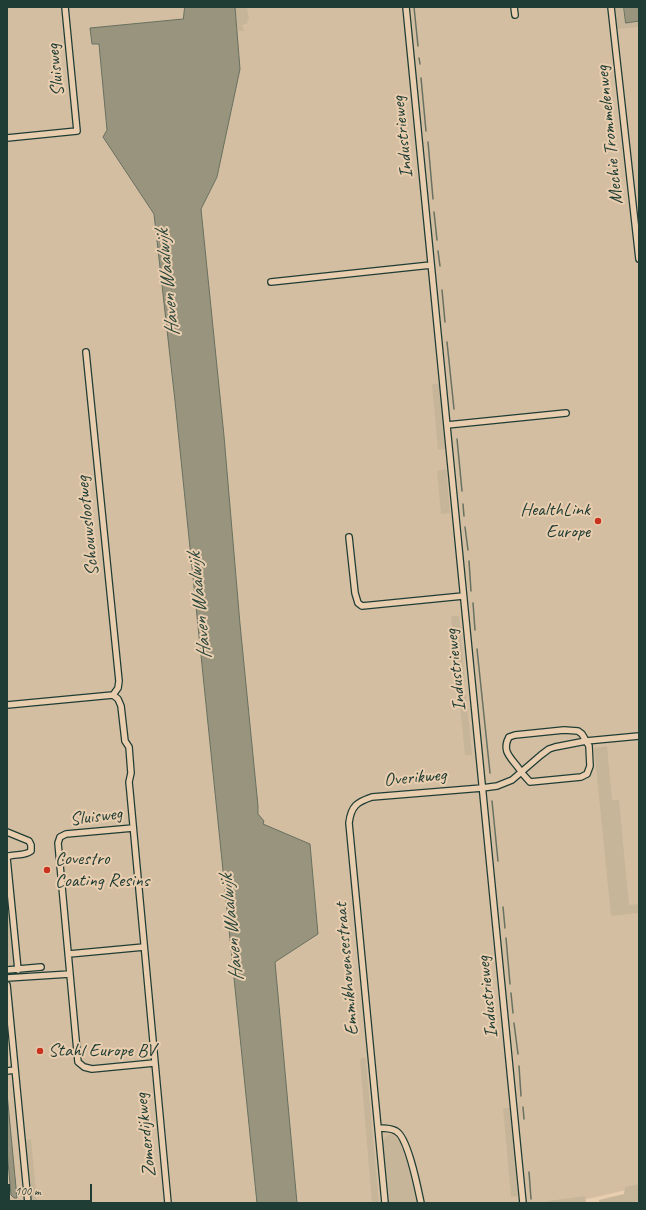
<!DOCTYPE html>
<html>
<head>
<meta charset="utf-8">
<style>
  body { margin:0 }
  #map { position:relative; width:646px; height:1210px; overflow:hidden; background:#e8cdaf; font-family:Caveat,sans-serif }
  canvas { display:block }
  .frame { position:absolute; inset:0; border:8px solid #1f3d34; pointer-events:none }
  .scale { position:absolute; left:8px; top:1184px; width:84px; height:18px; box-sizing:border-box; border:2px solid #1f3d34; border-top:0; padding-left:5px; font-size:12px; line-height:14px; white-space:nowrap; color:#1f3d34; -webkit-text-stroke:3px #e8cdaf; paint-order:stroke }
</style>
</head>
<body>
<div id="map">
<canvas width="646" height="1210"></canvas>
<div class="frame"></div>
<div class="scale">100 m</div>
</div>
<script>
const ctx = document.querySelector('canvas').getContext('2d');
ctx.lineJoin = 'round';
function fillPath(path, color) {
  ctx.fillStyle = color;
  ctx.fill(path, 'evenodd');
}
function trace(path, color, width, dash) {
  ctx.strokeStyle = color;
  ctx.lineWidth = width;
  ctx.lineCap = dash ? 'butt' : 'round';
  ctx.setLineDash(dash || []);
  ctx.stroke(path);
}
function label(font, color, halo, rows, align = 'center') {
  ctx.font = font + ' Caveat,sans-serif';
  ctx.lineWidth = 4;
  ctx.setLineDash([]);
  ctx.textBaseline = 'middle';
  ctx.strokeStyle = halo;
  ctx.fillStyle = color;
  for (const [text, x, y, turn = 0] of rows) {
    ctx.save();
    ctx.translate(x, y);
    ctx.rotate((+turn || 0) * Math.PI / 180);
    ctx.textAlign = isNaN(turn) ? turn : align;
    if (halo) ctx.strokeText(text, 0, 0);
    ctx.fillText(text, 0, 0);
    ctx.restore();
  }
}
fillPath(new Path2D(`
  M 7,7 L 639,7 L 639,1187 L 570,1203 L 7,1203 Z`), '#d4bea2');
fillPath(new Path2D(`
  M 235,7 L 247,7 L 249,19 L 247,20 L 248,23 L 242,25 L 244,31 L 238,31 Z
  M 614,7 L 624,7 L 626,23 L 639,21 L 639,27 L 616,29 Z
  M 433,384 L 439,384 L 445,449 L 438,449 L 432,386 Z
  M 446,469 L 450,513 L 442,514 L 441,514 L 437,471 Z
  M 453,616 L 459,616 L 465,682 L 458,683 L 451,617 Z
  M 466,694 L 472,755 L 465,755 L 459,695 Z
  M 607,746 L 612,800 L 619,800 L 629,905 L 639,904 L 639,913 L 611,916 L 594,748 Z
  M 7,876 L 15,966 L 14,967 L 10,967 C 4,958 7,892 7,876 Z
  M 362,1058 L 365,1058 L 366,1062 L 379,1203 L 372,1203 L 360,1061 Z
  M 503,1108 L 510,1108 L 518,1196 L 511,1197 Z
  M 390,1134 L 395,1136 L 399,1140 L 408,1162 L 413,1177 L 418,1203 L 388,1203 L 383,1143 C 384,1138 385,1135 390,1134 Z
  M 31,1139 L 37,1203 L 31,1203 L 25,1140 Z
  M 639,1184 L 639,1201 L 631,1203 L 599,1203 L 599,1200 L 624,1194 L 625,1187 Z
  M 585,1196 L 586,1203 L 546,1203 L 548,1201 Z`), '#c7b59a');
const water = new Path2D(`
  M 185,7 L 235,7 L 240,69 L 217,177 L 201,209 L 224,436 L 240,624 L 258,806 L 258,814 L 264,821 L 263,824 L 310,844 L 318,934 L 275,962 L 297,1203 L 257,1203 L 175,401 L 154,214 L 103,137 L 107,130 L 99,44 L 92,44 L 90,28 L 183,19 Z
  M 624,7 L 639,7 L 639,21 L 626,23 Z
  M 7,1093 L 17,1198 L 14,1198 L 11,1195 L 7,1151 Z`);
fillPath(water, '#99947e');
trace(water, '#687160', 1);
trace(new Path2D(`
  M 414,7 L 418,46
  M 419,58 L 420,64
  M 421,78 L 426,131
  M 428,142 L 433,199
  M 434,212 L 437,240
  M 438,251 L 440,266
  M 442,290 L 445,322
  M 447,342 L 454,409
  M 457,439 L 462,491
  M 463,504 L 464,516
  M 465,527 L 468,550
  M 469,561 L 471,591
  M 473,603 L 475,630
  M 477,649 L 490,773
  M 492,801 L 498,861
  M 503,907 L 505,928
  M 506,938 L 510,984
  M 511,993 L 513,1013
  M 514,1023 L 518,1054
  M 519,1066 L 521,1096
  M 523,1107 L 524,1119
  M 529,1172 L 531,1199`), '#687160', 1.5);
const minor = new Path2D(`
  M 406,7 L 523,1203
  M 514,7 L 515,15
  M 611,7 L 639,259
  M 7,138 L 77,131 L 65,7
  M 271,282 L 431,265
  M 86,352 L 119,681 L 118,688 L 113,695
  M 447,425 L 566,413
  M 349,537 L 355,593 L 358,603 L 362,606 L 463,596
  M 7,705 L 113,695 L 118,699 L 121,706 L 125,741 L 129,747 L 131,773 L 129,782 L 130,792 L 168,1203
  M 564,730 L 578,731 L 582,734 L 589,746 L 590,766 L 587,774 L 581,777 L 530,782 C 525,777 521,772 517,766 C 509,756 502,750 509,737 L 515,735 Z
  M 133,828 L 66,834 L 60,837 L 58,843 L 78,1062 L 84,1067 L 92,1069 L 154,1063
  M 7,832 L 29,841 L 31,845 L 31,851 C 25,856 16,854 9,856 L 7,858 L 18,970
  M 69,954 L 144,947
  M 7,970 L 41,967
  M 7,978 L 70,974
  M 7,985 L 28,1203
  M 7,1071 L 15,1070
  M 378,1128 L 349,823 C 351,806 357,802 372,797 L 482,788 L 497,786 L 512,780 L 541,755 L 549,749 L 555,747 L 586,741 L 639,736
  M 385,1203 L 378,1128 C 384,1128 391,1128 396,1131 C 408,1137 418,1189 421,1203`);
trace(minor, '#1f3d34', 8);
trace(minor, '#e8cdaf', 5.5);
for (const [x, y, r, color] of [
  [598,521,4,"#c8321e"],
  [47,870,4,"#c8321e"],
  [40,1051,4,"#c8321e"]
]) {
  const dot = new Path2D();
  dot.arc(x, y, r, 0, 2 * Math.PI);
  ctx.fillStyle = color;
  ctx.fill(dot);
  trace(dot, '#e8cdaf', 1.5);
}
label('19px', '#1f3d34', '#e8cdaf', [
  ["Sluisweg",56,70,-96],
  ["Mechie Trommelenweg",610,135,-96],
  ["Industrieweg",403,137,-96],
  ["Schouwslootweg",88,526,-96],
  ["Industrieweg",456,670,-96],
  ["Overikweg",415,778,-5],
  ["Sluisweg",96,817,-7],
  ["Emmikhovensestraat",347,969,-95],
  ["Industrieweg",488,997,-96],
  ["Zomerdijkweg",146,1135,-96]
]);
label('19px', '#1f3d34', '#e8cdaf', [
  ["HealthLink",590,510,"right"],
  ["Europe",590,532,"right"],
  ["Covestro",55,859],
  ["Coating Resins",55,881],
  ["Stahl Europe BV",48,1051]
], 'left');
label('italic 20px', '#2b463b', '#e8cdaf', [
  ["Haven Waalwijk",168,283,-96],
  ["Haven Waalwijk",200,606,-96],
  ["Haven Waalwijk",232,928,-96]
]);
</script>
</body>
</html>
